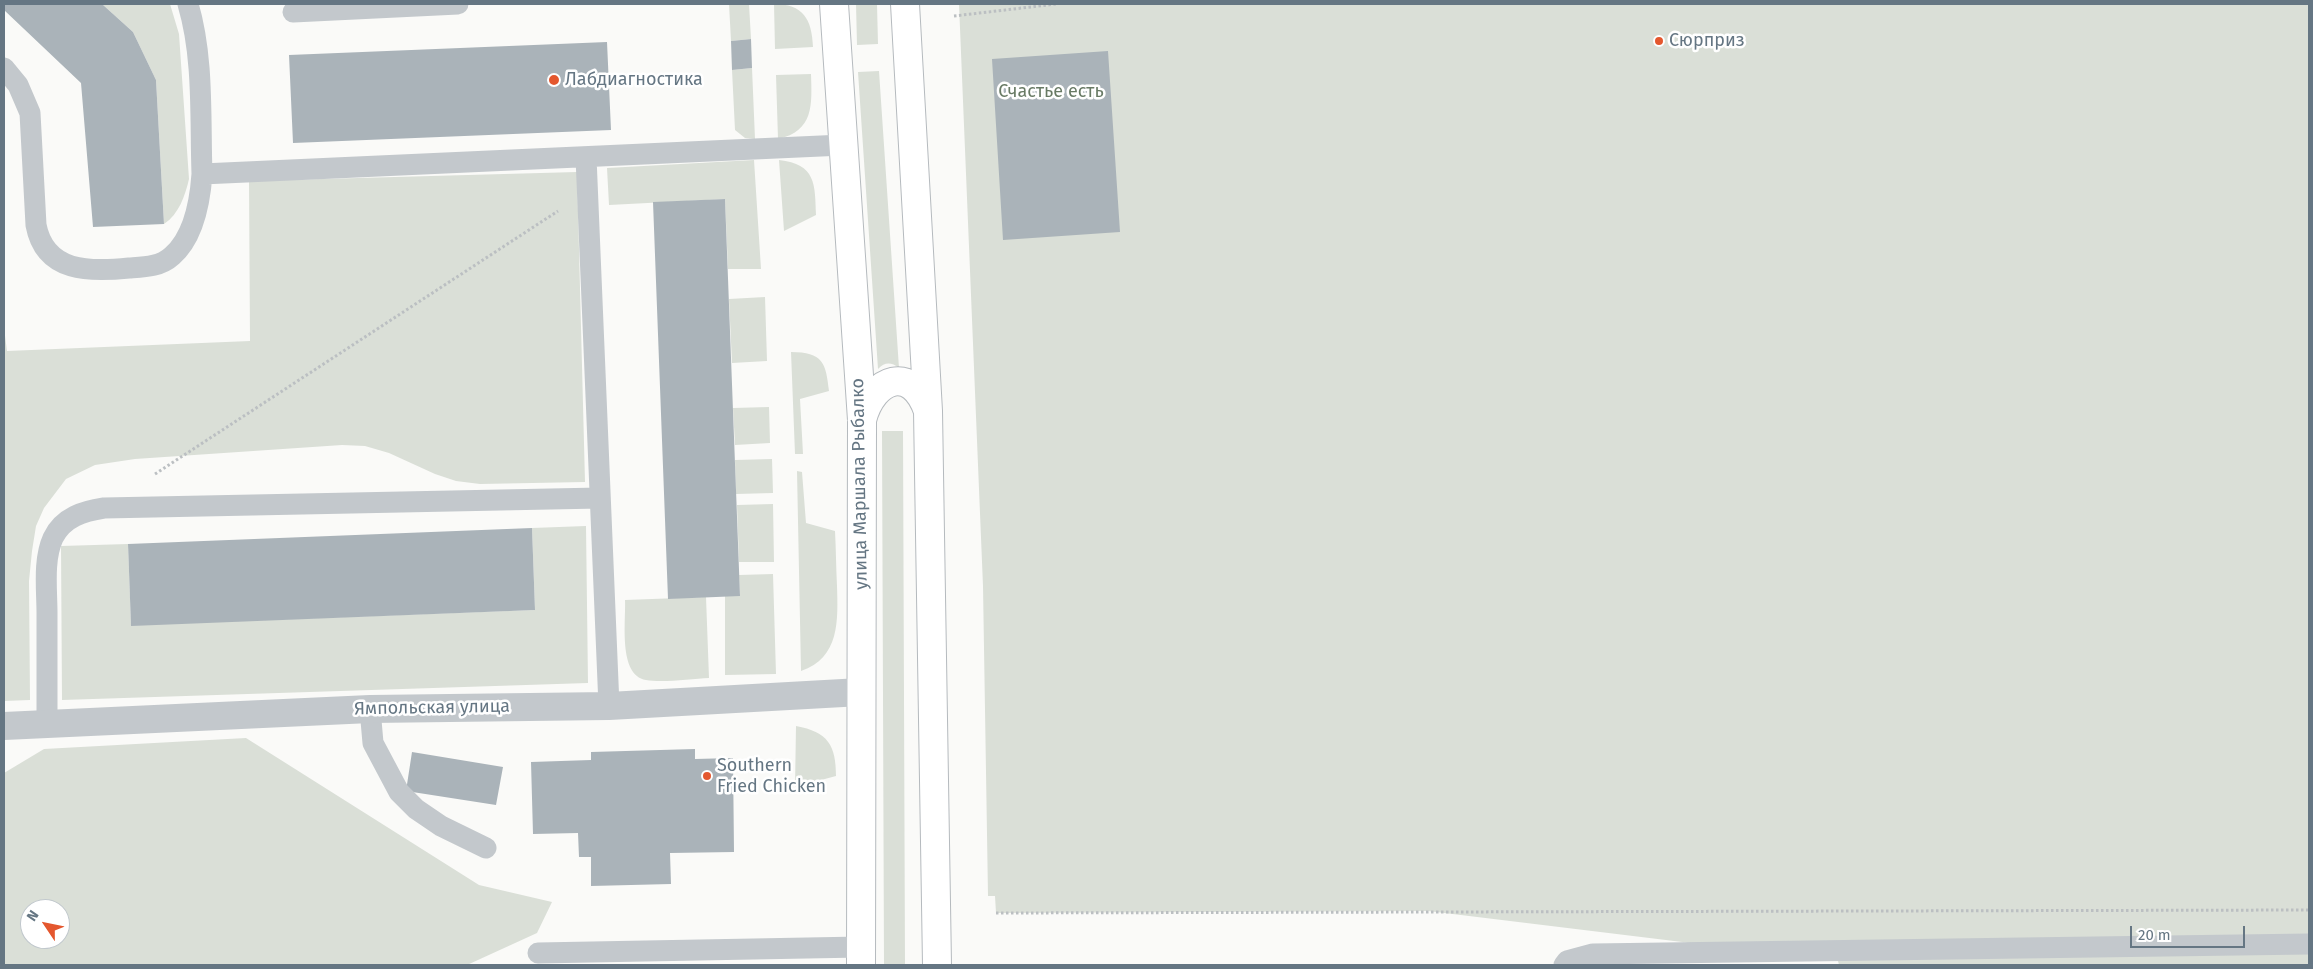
<!DOCTYPE html>
<html>
<head>
<meta charset="utf-8">
<style>
  body { margin:0 }
  #map { position:relative; width:2313px; height:969px; overflow:hidden; background:#fafaf8; font-family:"Fira Sans",sans-serif }
  canvas { display:block }
  .frame { position:absolute; inset:0; border:5px solid #657683; pointer-events:none }
  .north { position:absolute; left:20px; top:899px; width:50px; height:50px; box-sizing:border-box; background:#fff; border:1px solid #c1c8cd; border-radius:50%; rotate:304deg; font-size:14px; font-weight:700; line-height:20px; text-align:center; color:#657683 }
  .north::after { content:''; display:block; margin:auto; width:18px; height:22px; background:#e4572e; clip-path:polygon(50% 0,100% 100%,50% 72%,0 100%) }
  .scale { position:absolute; left:2130px; top:926px; width:115px; height:22px; box-sizing:border-box; border:2px solid #657683; border-top:0; padding-left:6px; font-size:15px; line-height:18px; white-space:nowrap; color:#657683; -webkit-text-stroke:4px #fff; paint-order:stroke }
</style>
</head>
<body>
<div id="map">
<canvas width="2313" height="969"></canvas>
<div class="frame"></div>
<div class="north">N</div>
<div class="scale">20 m</div>
</div>
<script>
const ctx = document.querySelector('canvas').getContext('2d');
ctx.lineJoin = 'round';
function fillPath(path, color) {
  ctx.fillStyle = color;
  ctx.fill(path, 'evenodd');
}
function trace(path, color, width, dash) {
  ctx.strokeStyle = color;
  ctx.lineWidth = width;
  ctx.lineCap = dash ? 'butt' : 'round';
  ctx.setLineDash(dash || []);
  ctx.stroke(path);
}
function label(font, color, halo, rows, align = 'center') {
  ctx.font = font + ' "Fira Sans",sans-serif';
  ctx.lineWidth = 5;
  ctx.setLineDash([]);
  ctx.textBaseline = 'middle';
  ctx.strokeStyle = halo;
  ctx.fillStyle = color;
  for (const [text, x, y, turn = 0] of rows) {
    ctx.save();
    ctx.translate(x, y);
    ctx.rotate((+turn || 0) * Math.PI / 180);
    ctx.textAlign = isNaN(turn) ? turn : align;
    if (halo) ctx.strokeText(text, 0, 0);
    ctx.fillText(text, 0, 0);
    ctx.restore();
  }
}
fillPath(new Path2D(`
  M 102,4 L 170,4 L 179,34 L 189,179 C 185,196 179,214 164,224 L 156,80 L 133,32 Z
  M 729,4 L 749,4 L 751,39 L 731,41 Z
  M 774,4 C 803,4 812,19 813,47 L 775,49 Z
  M 856,4 L 877,4 L 878,44 L 857,45 Z
  M 959,4 L 2309,4 L 2309,965 L 1839,965 L 1838,961 L 1428,911 L 996,913 L 995,896 L 988,896 L 983,586 Z
  M 752,68 L 755,139 L 745,138 L 735,130 L 732,70 Z
  M 879,71 L 899,368 C 891,362 885,362 878,369 L 858,72 Z
  M 811,74 C 812,105 814,131 778,139 L 776,75 Z
  M 754,160 L 761,269 L 728,269 L 725,199 L 609,205 L 607,168 Z
  M 779,160 C 816,164 815,184 816,215 L 784,231 Z
  M 577,172 L 585,482 L 480,484 L 456,481 L 435,474 L 389,453 L 365,446 L 342,445 L 135,459 L 95,465 L 66,479 L 44,508 L 36,526 L 32,551 L 29,581 L 30,700 L 4,701 L 4,328 L 7,351 L 250,341 L 249,181 Z
  M 765,297 L 767,361 L 732,363 L 729,299 Z
  M 791,352 C 823,352 826,363 829,391 L 800,399 L 803,454 L 795,454 Z
  M 769,407 L 770,443 L 735,445 L 733,408 Z
  M 882,431 L 903,431 L 905,965 L 884,965 Z
  M 772,459 L 773,493 L 736,494 L 735,460 Z
  M 797,471 L 802,472 L 806,523 L 835,531 C 836,549 836,567 837,586 C 838,620 840,658 801,671 Z
  M 773,504 L 774,562 L 739,562 L 737,505 Z
  M 586,526 L 588,683 L 62,700 L 61,546 L 128,544 L 131,625 L 535,610 L 532,528 Z
  M 773,574 L 776,674 L 725,675 L 725,596 L 740,596 L 739,575 Z
  M 706,597 L 709,678 C 692,679 661,683 646,680 C 618,675 626,622 625,600 Z
  M 796,726 C 828,732 836,745 836,776 L 795,787 Z
  M 246,738 L 479,885 L 552,902 L 537,933 L 467,965 L 4,965 L 4,773 L 44,749 ZM 30,909 L 60,909 L 60,939 L 30,939 Z`), '#dadfd7');
fillPath(new Path2D(`
  M 4,4 L 102,4 L 133,32 L 156,80 L 164,224 L 93,227 L 81,83 L 4,10 Z
  M 751,39 L 752,68 L 732,70 L 731,41 Z
  M 607,42 L 611,130 L 293,143 L 289,55 Z
  M 1108,51 L 1120,232 L 1003,240 L 992,59 Z
  M 725,199 L 740,596 L 668,599 L 653,202 Z
  M 532,528 L 535,610 L 131,626 L 128,544 Z
  M 695,749 L 695,759 L 733,758 L 734,852 L 670,853 L 671,884 L 591,886 L 591,857 L 579,857 L 578,833 L 533,834 L 531,762 L 591,760 L 591,752 Z
  M 412,752 L 503,767 L 496,805 L 406,791 Z`), '#aab3b9');
const primary = new Path2D(`
  M 834,4 L 862,420 L 861,965
  M 905,4 L 928,411 L 937,965
  M 862,420 C 873,377 912,364 928,411`);
trace(primary, '#b5babe', 30);
trace(new Path2D(`
  M 954,16 L 1056,4
  M 155,474 L 558,211
  M 996,913 L 2309,910`), '#bbbfc2', 3, [2.5, 2.5]);
trace(new Path2D(`
  M 293,12 L 458,4
  M 4,68 L 18,85 L 30,113 L 36,225 C 45,273 90,272 129,268 C 144,267 160,267 172,256 C 194,237 200,202 202,174 C 200,118 204,58 188,4
  M 586,157 L 609,706
  M 202,174 L 843,145
  M 370,709 L 373,743 L 399,792 L 416,809 L 441,826 L 486,848
  M 47,725 C 47,688 47,651 47,613 C 47,590 43,560 53,538 C 63,517 84,511 104,508 L 600,498
  M 538,953 L 861,947
  M 1564,965 L 1567,961 L 1593,954 L 2309,944`), '#c3c8cc', 21);
trace(new Path2D(`
  M 4,726 L 370,709 L 609,706 L 861,692`), '#c3c8cc', 28);
trace(primary, '#fff', 28);
for (const [x, y, r, color] of [
  [1659,41,5,"#e4572e"],
  [554,80,6,"#e4572e"],
  [707,776,5,"#e4572e"]
]) {
  const dot = new Path2D();
  dot.arc(x, y, r, 0, 2 * Math.PI);
  ctx.fillStyle = color;
  ctx.fill(dot);
  trace(dot, '#fff', 2);
}
label('18px', '#657683', '#fff', [
  ["Сюрприз",1669,41],
  ["Лабдиагностика",565,80],
  ["Southern",717,766],
  ["Fried Chicken",717,787]
], 'left');
label('18px', '#687a64', '#fff', [
  ["Счастье есть",1051,92]
]);
label('18px', '#657683', '#fff', [
  ["улица Маршала Рыбалко",860,484,-91],
  ["Ямпольская улица",432,708,-1]
]);
</script>
</body>
</html>
